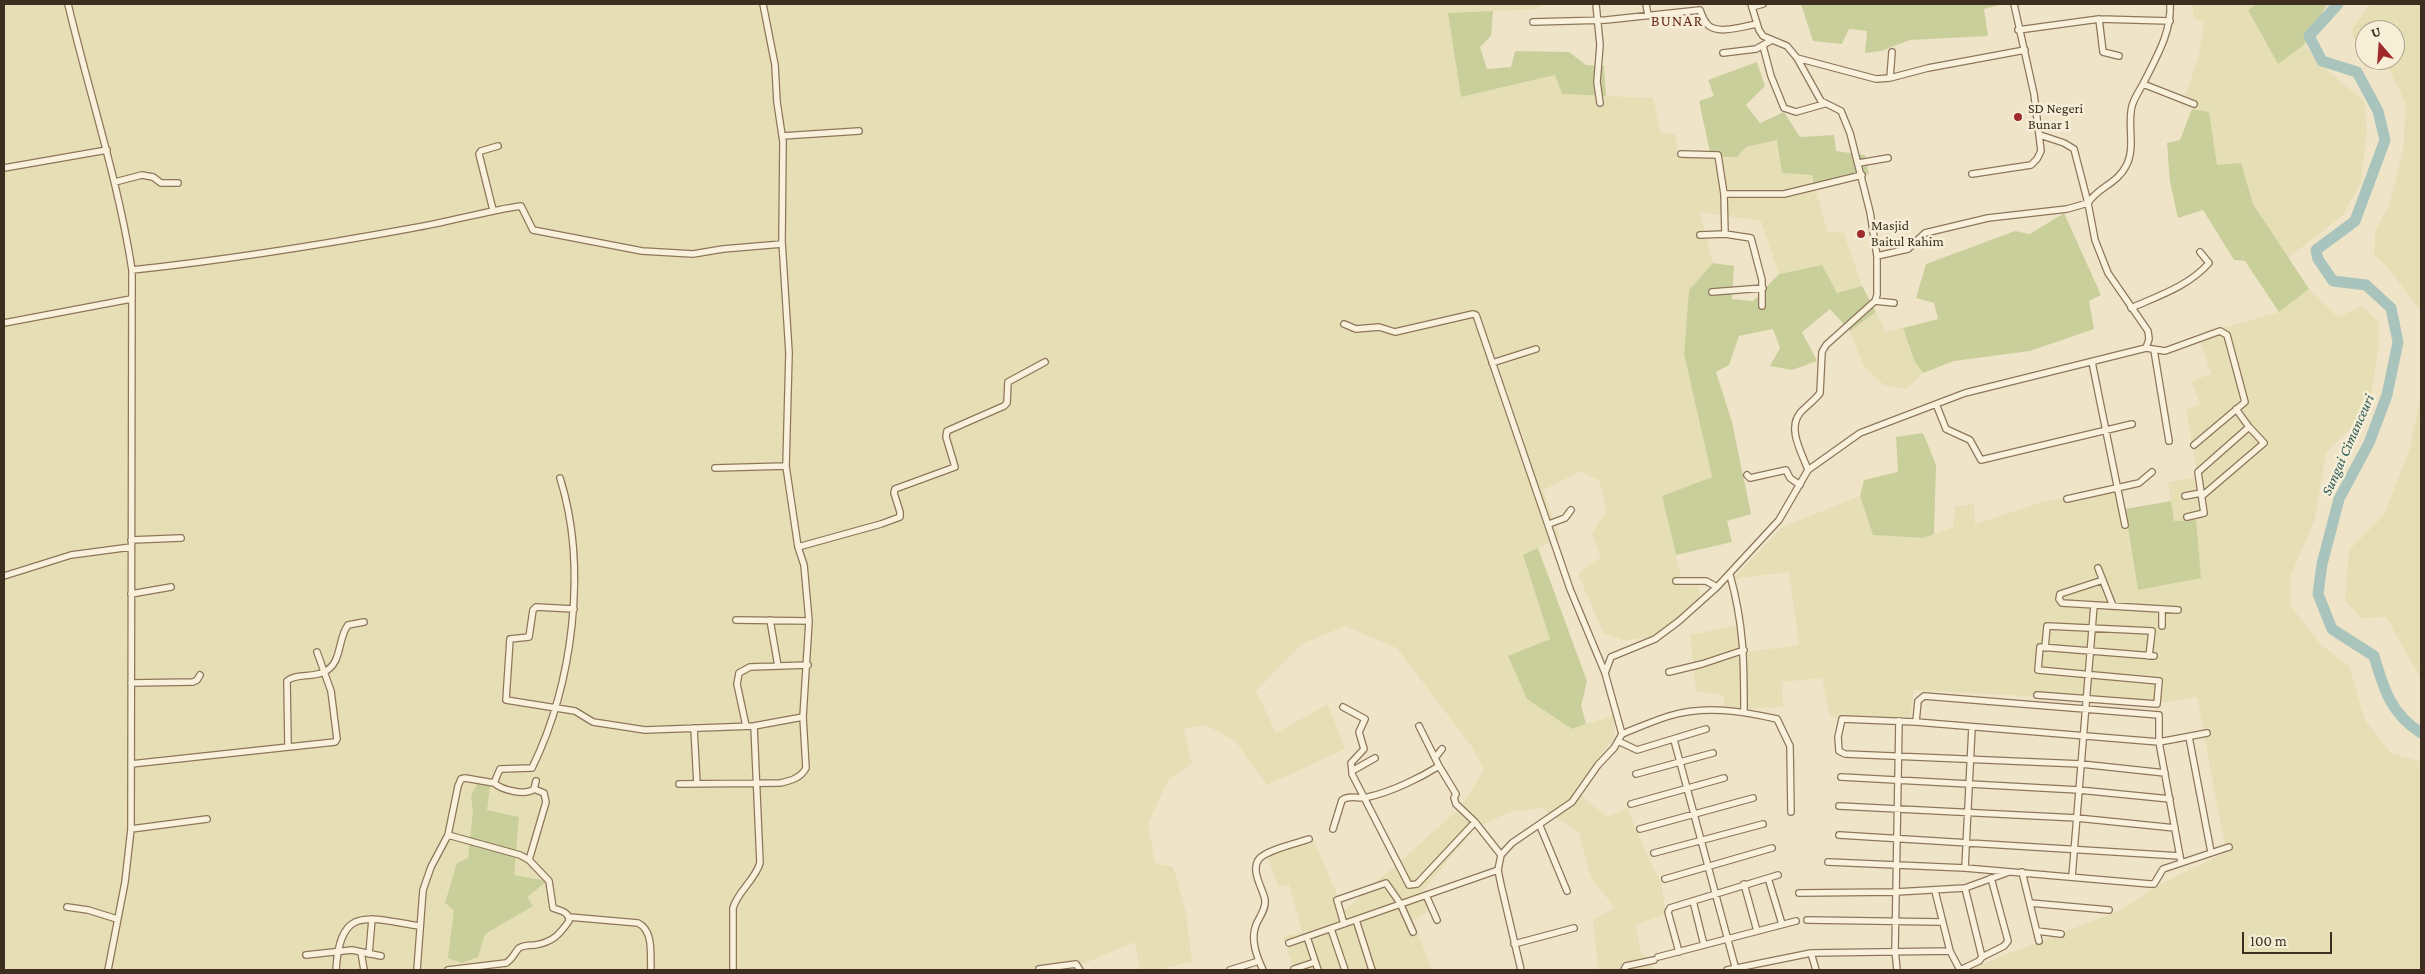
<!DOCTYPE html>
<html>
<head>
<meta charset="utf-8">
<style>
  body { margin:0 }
  #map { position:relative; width:2425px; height:974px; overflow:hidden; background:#f0e4c8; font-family:"Crimson Pro",serif }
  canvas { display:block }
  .frame { position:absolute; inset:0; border:5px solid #3d2e20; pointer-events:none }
  .north { position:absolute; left:2355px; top:20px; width:50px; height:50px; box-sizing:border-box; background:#f7eed8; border:1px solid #ada18e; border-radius:50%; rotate:342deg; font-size:14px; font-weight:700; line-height:20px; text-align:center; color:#3d2e20 }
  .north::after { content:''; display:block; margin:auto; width:18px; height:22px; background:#9e2a2b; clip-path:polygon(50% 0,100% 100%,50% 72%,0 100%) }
  .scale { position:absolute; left:2242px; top:932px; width:90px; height:22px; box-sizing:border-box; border:2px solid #3d2e20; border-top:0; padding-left:6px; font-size:15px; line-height:18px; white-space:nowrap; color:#3d2e20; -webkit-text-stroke:4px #f7eed8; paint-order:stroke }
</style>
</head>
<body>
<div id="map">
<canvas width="2425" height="974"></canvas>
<div class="frame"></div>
<div class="north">U</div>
<div class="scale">100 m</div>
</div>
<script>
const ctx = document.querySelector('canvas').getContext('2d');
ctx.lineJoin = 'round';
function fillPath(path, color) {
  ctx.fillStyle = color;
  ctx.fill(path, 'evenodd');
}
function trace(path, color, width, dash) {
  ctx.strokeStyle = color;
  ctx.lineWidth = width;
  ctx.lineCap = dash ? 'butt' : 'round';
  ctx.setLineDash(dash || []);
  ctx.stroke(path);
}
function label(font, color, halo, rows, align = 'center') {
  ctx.font = font + ' "Crimson Pro",serif';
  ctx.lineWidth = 5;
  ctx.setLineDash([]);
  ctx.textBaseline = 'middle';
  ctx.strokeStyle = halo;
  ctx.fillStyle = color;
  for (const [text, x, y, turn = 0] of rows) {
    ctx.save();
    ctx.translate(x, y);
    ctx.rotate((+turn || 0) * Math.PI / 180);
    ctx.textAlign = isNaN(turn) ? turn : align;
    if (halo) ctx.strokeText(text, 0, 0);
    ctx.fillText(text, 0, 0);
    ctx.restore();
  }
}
fillPath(new Path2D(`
  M 4,4 L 1545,4 L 1536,9 L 1448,13 L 1461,97 L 1555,75 L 1562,94 L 1653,98 L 1661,133 L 1675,134 L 1680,158 L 1737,157 L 1746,147 L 1777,140 L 1812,175 L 1827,233 L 1843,231 L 1862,286 L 1837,293 L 1822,265 L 1779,274 L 1761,221 L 1700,212 L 1713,263 L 1689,290 L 1684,354 L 1712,477 L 1662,496 L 1683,587 L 1697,584 L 1701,603 L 1672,625 L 1649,638 L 1623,640 L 1604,634 L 1578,574 L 1601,557 L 1592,533 L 1607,510 L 1599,481 L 1581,471 L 1543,490 L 1560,537 L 1523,555 L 1550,639 L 1508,656 L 1571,729 L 1615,715 L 1614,738 L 1575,790 L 1607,817 L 1627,808 L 1652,866 L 1661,882 L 1666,914 L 1635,925 L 1641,951 L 1655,970 L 1598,970 L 1593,920 L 1615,908 L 1591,878 L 1579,832 L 1542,808 L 1510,812 L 1475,828 L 1423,891 L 1432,908 L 1413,921 L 1432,970 L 1294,970 L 1283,937 L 1302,932 L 1289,884 L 1278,887 L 1267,855 L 1312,836 L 1344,911 L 1459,809 L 1484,770 L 1472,747 L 1397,648 L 1345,626 L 1302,644 L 1256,691 L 1276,733 L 1328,704 L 1345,749 L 1267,785 L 1236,742 L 1206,725 L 1184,729 L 1192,763 L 1168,780 L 1148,824 L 1155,863 L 1173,867 L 1186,912 L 1192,961 L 1159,970 L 1140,970 L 1135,942 L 1083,964 L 1021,970 L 4,970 Z
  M 2192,4 L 2256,4 L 2248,10 L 2278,64 L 2304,45 L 2323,67 L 2364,101 L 2367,130 L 2361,183 L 2342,216 L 2288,258 L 2253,204 L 2241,164 L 2217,165 L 2209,113 L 2182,105 L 2199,55 L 2204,22 L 2194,19 Z
  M 2370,4 L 2421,4 L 2421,372 L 2421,312 L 2389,269 L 2374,255 L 2375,231 L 2389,206 L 2404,146 L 2405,102 L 2387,65 L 2379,60 L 2395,60 L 2395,30 L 2365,30 L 2365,51 L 2357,46 L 2351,30 Z
  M 2309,289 L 2338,317 L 2362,306 L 2379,322 L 2378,350 L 2369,410 L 2326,453 L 2315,519 L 2290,577 L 2291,606 L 2321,645 L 2349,666 L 2365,720 L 2391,753 L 2421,762 L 2421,970 L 1966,970 L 2121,910 L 2157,886 L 2226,852 L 2197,697 L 2160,703 L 1914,690 L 1910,717 L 1839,719 L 1830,716 L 1822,678 L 1782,682 L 1783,707 L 1725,710 L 1723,695 L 1696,691 L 1690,635 L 1743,624 L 1747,652 L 1799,645 L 1789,572 L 1733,579 L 1782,527 L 1860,496 L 1873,535 L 1923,538 L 1953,527 L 1955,507 L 1974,504 L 1975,524 L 2043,502 L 2121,487 L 2138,589 L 2196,520 L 2174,521 L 2168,482 L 2198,477 L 2186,410 L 2200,404 L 2191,381 L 2211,374 L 2198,335 L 2279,312 Z
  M 1876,312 L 1886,332 L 1903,328 L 1915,362 L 1923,373 L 1906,389 L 1884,385 L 1863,365 L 1850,331 Z
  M 2421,394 L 2421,679 L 2386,617 L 2361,618 L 2345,600 L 2349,550 L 2384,515 L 2410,448 Z`), '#e6deb5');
fillPath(new Path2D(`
  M 1801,4 L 1999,4 L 1999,5 L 1984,9 L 1988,36 L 1910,40 L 1881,51 L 1865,53 L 1867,31 L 1849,29 L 1842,44 L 1813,41 Z
  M 2256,4 L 2327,4 L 2304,45 L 2278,64 L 2248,10 Z
  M 1493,11 L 1491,36 L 1480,47 L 1487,69 L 1511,67 L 1515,51 L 1569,52 L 1586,65 L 1604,66 L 1606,96 L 1562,94 L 1555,75 L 1461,97 L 1448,13 Z
  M 1757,62 L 1765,86 L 1746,105 L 1760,123 L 1784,112 L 1800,137 L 1834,135 L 1836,151 L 1865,155 L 1869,174 L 1815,188 L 1812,175 L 1782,173 L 1777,140 L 1746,147 L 1737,157 L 1711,157 L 1699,101 L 1714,96 L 1708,80 Z
  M 2192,109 L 2209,112 L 2217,165 L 2241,163 L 2253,204 L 2309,289 L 2279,312 L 2245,261 L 2234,260 L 2203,210 L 2178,218 L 2170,182 L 2167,143 L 2180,140 Z
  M 2064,213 L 2101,295 L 2089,301 L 2094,329 L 2030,351 L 1954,361 L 1923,373 L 1915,362 L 1903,328 L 1938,319 L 1934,303 L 1916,298 L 1926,264 L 2015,231 L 2030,234 Z
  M 1713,263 L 1734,266 L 1732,299 L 1753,301 L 1779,274 L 1822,265 L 1837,293 L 1862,286 L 1876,312 L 1850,331 L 1830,309 L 1802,332 L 1817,361 L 1792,370 L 1770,366 L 1780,348 L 1773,329 L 1739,336 L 1729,365 L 1716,372 L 1732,422 L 1751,514 L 1727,521 L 1732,542 L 1676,555 L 1662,496 L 1712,477 L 1684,354 L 1689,290 Z
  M 1923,433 L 1936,465 L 1934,534 L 1923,538 L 1873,535 L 1860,496 L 1864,480 L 1898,472 L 1896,437 Z
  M 2171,501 L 2174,521 L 2196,520 L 2201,578 L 2138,590 L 2125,509 Z
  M 1538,548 L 1587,681 L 1581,706 L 1586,724 L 1572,729 L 1527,699 L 1508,656 L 1550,639 L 1523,555 Z
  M 478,783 L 490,786 L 487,810 L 519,817 L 514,875 L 547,881 L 527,897 L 533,906 L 485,934 L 478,957 L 462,963 L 448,958 L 454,910 L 445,903 L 457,863 L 468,858 L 473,811 L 471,796 Z`), '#c9cf9b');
trace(new Path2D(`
  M 2338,4 L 2309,36 L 2322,61 L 2357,72 L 2378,111 L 2385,140 L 2355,221 L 2316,250 L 2318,259 L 2333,281 L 2366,285 L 2391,308 L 2398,342 L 2387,395 L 2369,443 L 2339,499 L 2322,564 L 2318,594 L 2332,629 L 2374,656 C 2384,689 2390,713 2421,733`), '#a9c4bc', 11);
const minor = new Path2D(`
  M 68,4 C 89,93 118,179 132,270 L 131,829 L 125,882 L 108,970
  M 1596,4 L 1600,45 L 1597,82 L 1600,103
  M 1646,4 L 1648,15
  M 1751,4 L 1759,30 L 1763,36 L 1787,46 L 1797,58 L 1821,101 L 1841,111 L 1850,133 L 1870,212 L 1877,256 L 1877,295 L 1875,301 L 1826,345 L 1822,352 L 1820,393 C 1814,401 1806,406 1800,413 C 1787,429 1802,453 1808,470
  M 1752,7 L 1763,4
  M 2099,19 L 2103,52 L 2119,56
  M 1533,22 L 1606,20 L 1700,10 C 1702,15 1704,21 1708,25 C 1718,35 1744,26 1757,24
  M 2018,30 L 2099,19 L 2170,21
  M 1763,46 L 1771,76 L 1784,108 L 1796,112 L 1824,104
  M 1723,53 L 1756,49 L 1772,40
  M 1797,58 L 1876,79 L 1890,78 L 1892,52
  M 1890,78 L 1928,68 L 2025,50
  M 2143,84 L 2194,104
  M 782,136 L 859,131
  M 1681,154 L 1718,155 L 1724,194 L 1784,194 L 1862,175
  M 1859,163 L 1888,158
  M 4,168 L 107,150
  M 1972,174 L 2031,165 L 2037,159 L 2041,151 L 2034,94 L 2014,4
  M 115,182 L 142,175 L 153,177 L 161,183 L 178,183
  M 493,210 L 479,154 L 481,151 L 498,146
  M 1725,234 L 1751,238 L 1762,280 L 1762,306
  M 1700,235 L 1725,234 L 1724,194
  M 1877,256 L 1908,249 L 1925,233 L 1988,218 L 2067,209 L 2088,203 L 2074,149 L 2064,143 L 2040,135
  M 132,270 C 227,260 320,245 413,228 C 450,222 485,211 521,206 L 533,230 L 642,251 L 693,254 L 723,249 L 782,244
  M 1712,292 L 1763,288
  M 1875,301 L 1894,303
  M 2131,308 C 2158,296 2189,286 2209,263 L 2200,252
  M 4,323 L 131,299
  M 1344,324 L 1356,329 L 1379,327 L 1395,332 L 1473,314 L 1476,315 L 1570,589 L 1605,673
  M 2146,348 L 2165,351 L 2220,331 L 2227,335 L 2245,402 L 2194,445
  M 2154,350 L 2169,441
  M 2092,362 L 2125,525
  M 1492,363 L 1536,349
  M 1936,404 L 1946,429 L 1970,440 L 1981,460 L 2132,424
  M 715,468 L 786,466
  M 1747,475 L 1750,478 L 1786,470 L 1790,478 L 1800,485
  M 2185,496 L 2201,493
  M 2202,496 L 2264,443 L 2249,427
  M 2067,499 L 2139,483 L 2152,472
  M 2187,517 L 2204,513 L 2198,472 L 2249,427 L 2236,409
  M 1549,524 L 1565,518 L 1571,510
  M 131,540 L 181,538
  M 798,547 L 881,524 L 900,517 L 900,512 L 894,493 L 895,489 L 955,467 L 946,437 L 947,431 L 1004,406 L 1007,403 L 1008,382 L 1045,362
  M 2098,568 L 2113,606
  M 1730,575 C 1744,625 1744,661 1744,712
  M 4,576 L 71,555 L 131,547
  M 2103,580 L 2060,594 L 2059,599 L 2062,603 L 2178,610
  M 1676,581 L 1706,581 L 1717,587
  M 131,594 L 171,587
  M 574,609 L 536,607 L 533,610 L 529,637 L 510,639 L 506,700 L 575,711 L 593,722 L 645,730 L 754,726
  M 2162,609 L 2162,626
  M 736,620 L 809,621
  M 770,620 L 778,666
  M 2045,648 L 2047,626 L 2152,631 L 2149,656
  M 1669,672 L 1702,664 L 1744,650
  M 131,683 L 193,682 L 197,680 L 200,675
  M 2037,695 L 2157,704 L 2159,681 L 2038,670 L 2040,647 L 2154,656
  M 1343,707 L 1365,719 L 1359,732 L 1364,749 L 1351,763 L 1352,771
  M 1916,722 L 1918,701 L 1924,696 L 2159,715 L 2159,742 L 2181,862
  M 746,726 L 737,684 L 739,673 L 750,667 L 808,665
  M 1419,726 L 1435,758
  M 694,728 L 697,784
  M 1622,734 C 1637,728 1653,721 1669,716 C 1705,705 1741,711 1777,719 L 1790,746 L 1791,812
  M 2189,737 L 2211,852
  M 1674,740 L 1736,970
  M 1618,741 L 1637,750 L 1706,729
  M 288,745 L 287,681 C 296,673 312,678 324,672 C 343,663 337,639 348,625 L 364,622
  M 1375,758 L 1352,771 L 1352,774 L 1409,885 L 1417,884 L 1475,822
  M 131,764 L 335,742 L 337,739 L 331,691 L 317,652
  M 1439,766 L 1456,794 L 1454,798 L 1456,804 L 1475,822 L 1501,855
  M 2165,773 L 2081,764 L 1845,754 L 1839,751 L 1838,737 L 1842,719 L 1916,722 L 2159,742 L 2207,733
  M 1636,774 L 1713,753
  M 1841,777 L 2079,790 L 2170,799
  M 494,783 C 502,790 525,796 534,789 L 536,781
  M 679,784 L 780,783 C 790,781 801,778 806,768 L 803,717
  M 1631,804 L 1724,778
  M 1839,806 L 2077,818 L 2175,828
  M 1540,826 L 1567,891
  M 131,829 L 207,819
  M 1333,829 L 1342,800 C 1351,794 1359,800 1368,797 C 1391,792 1420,778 1439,766 L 1435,758 L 1442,749
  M 1640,829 L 1753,798
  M 448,835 L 520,855 L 529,860 L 549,881 L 553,908 C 560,911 569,911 569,921 C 559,935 553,942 535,945 C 530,945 524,945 519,948 C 514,953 513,959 506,963 L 448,970
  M 1839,835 L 2180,856
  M 1654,853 L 1763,824
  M 529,860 L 546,802 L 544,793 L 534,789
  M 1828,862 L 1965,868 L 2150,884 L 2154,884 L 2163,869 L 2229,847
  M 1965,868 L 1972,727
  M 2022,872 L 2039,941
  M 2072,877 L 2094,605
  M 1768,878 L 1782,924
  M 1665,879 L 1772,848
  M 1744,884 L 1757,931
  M 1965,888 L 1982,957 L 2004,946 L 2008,941 L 1991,878
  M 1935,891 L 1950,951 L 1960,970 L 1979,961 L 1982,957
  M 1799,893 L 1896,892 L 1965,888 L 2009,872
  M 1426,895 L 1437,920
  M 1693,901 L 1704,945
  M 2030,903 L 2109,910
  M 67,907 L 88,910 L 117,919
  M 569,917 L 638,923 C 654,931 650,954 651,970
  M 1356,920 L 1372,970
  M 1807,920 L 1941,922
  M 1344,924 L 1337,900 L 1386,883 L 1400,903 L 1413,932
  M 1331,929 L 1345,970
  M 2037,931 L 2061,934
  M 1307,937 L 1318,970
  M 1289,943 L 1498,870
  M 1514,944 L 1574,928
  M 361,952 L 364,970
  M 1679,952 L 1668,912 L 1670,908 L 1778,875
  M 1811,953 L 1816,970
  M 369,954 L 372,919
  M 306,955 L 352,950 L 381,956
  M 1658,957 L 1796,921
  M 1039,969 L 1076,964 L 1080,970
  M 1294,969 L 1315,962
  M 336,970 C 340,903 369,919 420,926
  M 417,970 L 423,890 L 431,867 L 448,835 L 458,786 L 461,779 L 465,778 L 494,783 L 500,769 L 532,768 C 573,684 588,567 560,478
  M 733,970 L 733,908 C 738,891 755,880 760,863 L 754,726 L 803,717 L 809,621 L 804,565 L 798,547 L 786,466 L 789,353 L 782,241 L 783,142 L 777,102 L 775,65 L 763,4
  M 1230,970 L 1259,961
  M 1263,970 C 1257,957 1250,940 1256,925 C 1259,917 1266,910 1265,900 C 1263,888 1250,871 1259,859 C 1266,850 1298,843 1309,839
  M 1521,970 L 1501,885 L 1498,870 L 1501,855 L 1512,843 L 1572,802 L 1598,765 L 1614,748 L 1622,734 L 1605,673 L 1611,657 L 1655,639 L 1679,621 L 1717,587 L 1779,520 L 1808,470 L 1860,433 L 1965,393 L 2146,348 L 2149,339 L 2148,331 L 2108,273 L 2095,240 L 2088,203 C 2097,188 2118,183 2126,166 C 2136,148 2127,125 2132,106 C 2134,98 2140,90 2144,82 C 2156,58 2172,31 2170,4
  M 1624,970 L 1626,966 L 1654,960
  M 1727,970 L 1811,953 L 1950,951
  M 1897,970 L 1895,950 L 1899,721`);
trace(minor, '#8d765c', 8);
trace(minor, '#faf1dc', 5.5);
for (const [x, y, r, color] of [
  [2018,117,5,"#9e2a2b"],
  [1861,234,5,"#9e2a2b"]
]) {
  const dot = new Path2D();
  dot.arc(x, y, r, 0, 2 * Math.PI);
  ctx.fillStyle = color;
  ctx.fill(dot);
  trace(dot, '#f7eed8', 2);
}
label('14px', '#3d2e20', '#f7eed8', [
  ["SD Negeri",2028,109],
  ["Bunar 1",2028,125],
  ["Masjid",1871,226],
  ["Baitul Rahim",1871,242]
], 'left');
label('italic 15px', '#2f5d5a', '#f7eed8', [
  ["Sungai Cimanceuri",2348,445,-66]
]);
ctx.letterSpacing = '1px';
label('16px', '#6b2e1e', '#f7eed8', [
  ["BUNAR",1677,21]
]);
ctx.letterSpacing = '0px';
</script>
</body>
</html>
